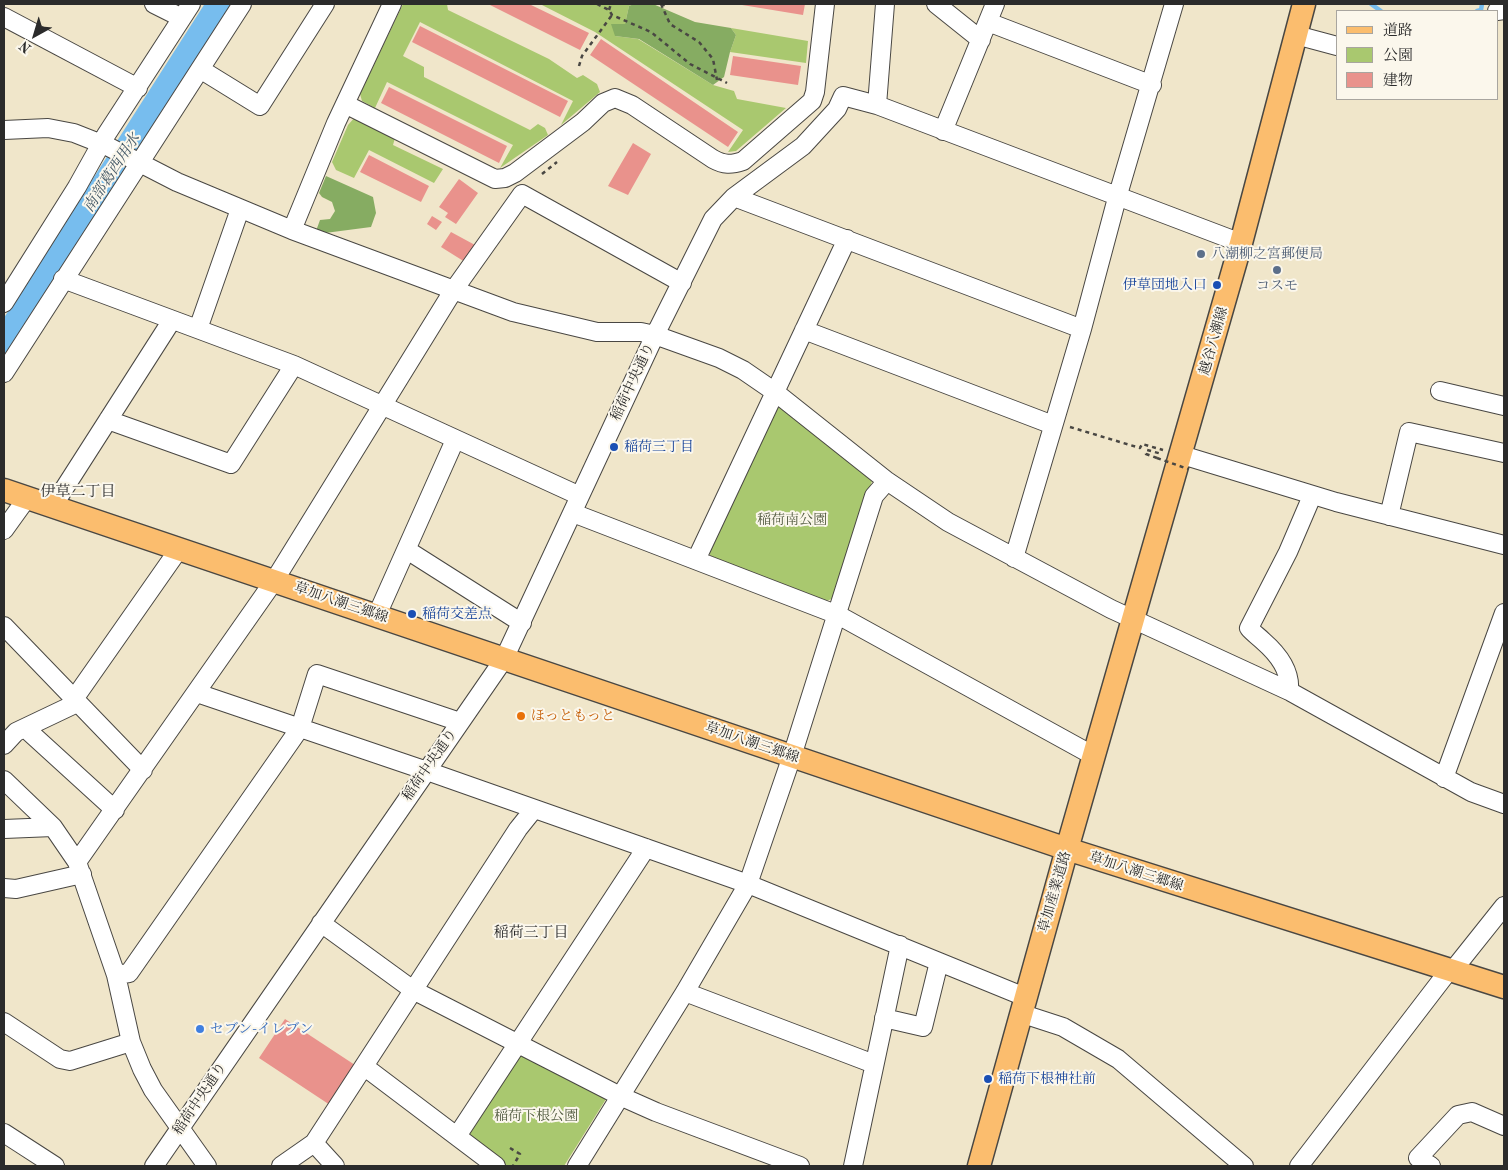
<!DOCTYPE html>
<html>
<head>
<meta charset="utf-8">
<style>
  body { margin:0 }
  #map { position:relative; width:1508px; height:1170px; overflow:hidden; background:#f0e6ca; font-family:"Old Standard TT","Noto Serif JP",serif }
  canvas { display:block }
  .frame { position:absolute; inset:0; border:5px solid #2b2b2b; pointer-events:none }
  .legend { position:absolute; left:1336px; top:10px; width:162px; height:90px; box-sizing:border-box; background:#fbf7ec; border:1px solid #a8a59f; margin:0; padding:6px 9px; list-style:none; font-size:15px; color:#2b2b2b }
  .legend li { display:flex; align-items:center; gap:10px; height:25px }
  .legend b { width:25px; border:1px solid #a8a59f }
  .north { position:absolute; left:10px; top:10px; width:50px; height:50px; -webkit-text-stroke:4px #fbf7ec; paint-order:stroke; rotate:219deg; font-size:14px; font-weight:700; line-height:20px; text-align:center; color:#2b2b2b }
  .north::after { content:''; display:block; margin:auto; width:18px; height:22px; background:#2b2b2b; clip-path:polygon(50% 0,100% 100%,50% 72%,0 100%) }
</style>
</head>
<body>
<div id="map">
<canvas width="1508" height="1170"></canvas>
<div class="frame"></div>
<ul class="legend">
<li><b style="height:6px;background:#fbbd6e"></b>道路</li>
<li><b style="height:14px;background:#a9c86f"></b>公園</li>
<li><b style="height:14px;background:#e9928c"></b>建物</li>
</ul>
<div class="north">N</div>
</div>
<script>
const ctx = document.querySelector('canvas').getContext('2d');
ctx.lineJoin = 'round';
function fillPath(path, color) {
  ctx.fillStyle = color;
  ctx.fill(path, 'evenodd');
}
function trace(path, color, width, dash) {
  ctx.strokeStyle = color;
  ctx.lineWidth = width;
  ctx.lineCap = dash ? 'butt' : 'round';
  ctx.setLineDash(dash || []);
  ctx.stroke(path);
}
function label(font, color, halo, rows, align = 'center') {
  ctx.font = font + ' "Old Standard TT","Noto Serif JP",serif';
  ctx.lineWidth = 4;
  ctx.setLineDash([]);
  ctx.textBaseline = 'middle';
  ctx.strokeStyle = halo;
  ctx.fillStyle = color;
  for (const [text, x, y, turn = 0] of rows) {
    ctx.save();
    ctx.translate(x, y);
    ctx.rotate((+turn || 0) * Math.PI / 180);
    ctx.textAlign = isNaN(turn) ? turn : align;
    if (halo) ctx.strokeText(text, 0, 0);
    ctx.fillText(text, 0, 0);
    ctx.restore();
  }
}
fillPath(new Path2D(`
  M 403,4 L 447,4 L 448,10 L 549,59 L 577,78 L 583,75 L 597,84 L 600,92 L 561,125 L 573,101 L 420,22 L 403,56 L 424,67 L 424,77 L 530,130 L 538,124 L 545,128 L 548,135 L 500,168 L 513,145 L 387,82 L 375,108 L 362,101 L 360,94 Z
  M 540,4 L 634,4 L 629,6 L 625,24 L 615,36 L 638,39 L 713,85 L 734,91 L 737,99 L 786,108 L 736,151 L 728,152 L 743,130 L 595,32 Z
  M 731,28 L 808,41 L 806,63 L 730,52 L 736,35 Z
  M 355,117 L 395,138 L 393,145 L 443,169 L 434,183 L 369,150 L 354,178 L 336,170 L 332,162 L 348,125 Z
  M 780,407 L 872,481 L 834,598 L 824,602 L 712,559 L 708,551 L 774,408 Z
  M 523,1053 L 603,1093 L 606,1099 L 564,1166 L 506,1166 L 468,1137 L 467,1130 L 516,1055 Z`), '#a9c86f');
fillPath(new Path2D(`
  M 634,4 L 653,4 L 695,22 L 731,28 L 736,35 L 730,52 L 724,77 L 713,85 L 639,39 L 615,36 L 611,24 L 625,24 L 629,6 Z
  M 326,176 L 373,197 L 376,213 L 371,227 L 325,233 L 316,231 L 320,220 L 330,219 L 335,211 L 332,202 L 322,197 L 319,193 Z`), '#86ac62');
trace(new Path2D(`
  M 1371,4 L 1381,11
  M 1477,11 L 1481,10 L 1482,4`), '#77bdee', 4.5);
trace(new Path2D(`
  M 4,342 L 220,4`), '#77bdee', 26);
fillPath(new Path2D(`
  M 488,4 L 529,4 L 589,33 L 580,50 Z
  M 736,4 L 805,4 L 803,15 Z
  M 420,26 L 568,101 L 560,117 L 412,42 Z
  M 601,39 L 738,132 L 728,147 L 590,55 Z
  M 733,56 L 801,66 L 798,85 L 730,75 Z
  M 389,87 L 507,146 L 499,163 L 381,103 Z
  M 633,143 L 651,154 L 628,195 L 608,186 Z
  M 369,155 L 429,186 L 421,202 L 360,172 Z
  M 459,179 L 478,193 L 456,224 L 445,217 L 448,213 L 439,207 Z
  M 432,216 L 442,222 L 436,230 L 427,224 Z
  M 451,232 L 475,245 L 465,262 L 441,247 Z
  M 285,1019 L 355,1065 L 330,1105 L 259,1058 Z`), '#e9928c');
const minor = new Path2D(`
  M 154,4 L 182,18
  M 936,4 L 981,40
  M 1497,11 L 1504,10
  M 4,17 L 138,88
  M 988,22 L 1152,85
  M 1296,35 L 1337,46
  M 200,69 L 260,106 L 325,4
  M 345,104 L 495,179 L 505,178 L 515,173 L 583,122 L 603,103 L 615,98 L 632,105 L 713,159 C 724,165 731,165 743,161 L 812,101 L 815,92 L 825,4
  M 877,105 L 885,4
  M 4,130 L 48,128 L 74,133 L 107,146 L 177,182 L 292,230 L 513,312 L 597,332 L 641,332 L 655,335 L 719,358 L 743,370 L 775,392 L 887,481 L 948,522 L 1111,609 L 1289,691 L 1471,792 L 1504,804
  M 943,131 L 995,4
  M 734,197 L 1082,329
  M 292,230 L 336,123 L 392,4
  M 63,279 L 294,365 L 580,496
  M 4,303 L 77,187 L 106,135 L 191,4
  M 198,329 L 240,209
  M 804,330 L 1053,425
  M 4,373 L 242,4
  M 1440,391 L 1504,406
  M 108,420 L 231,464 L 294,365
  M 1182,455 L 1336,502 L 1504,545
  M 53,506 L 172,320
  M 573,513 L 838,615 L 1094,756
  M 1389,516 L 1409,432 L 1504,453
  M 4,530 L 27,498
  M 407,550 L 522,623
  M 1014,558 L 1082,329 L 1117,198 L 1174,4
  M 696,560 L 847,239
  M 377,615 L 455,440
  M 4,626 L 143,770
  M 1289,691 C 1291,671 1278,654 1263,641 C 1258,636 1253,633 1249,628 L 1288,552 L 1312,496
  M 197,693 L 427,771 L 748,884 L 1025,997
  M 74,699 L 179,549
  M 25,728 L 115,810
  M 4,745 L 16,732 L 77,703
  M 1444,778 L 1504,613
  M 4,780 L 53,827 L 77,862 L 116,975 L 131,1042 L 142,1069 L 153,1090 L 207,1166
  M 4,829 L 53,827
  M 77,862 L 274,581 L 453,291 L 522,194 L 682,283
  M 4,888 L 16,889 L 82,874
  M 321,923 L 413,990 L 620,1096 L 656,1112 L 800,1166
  M 1453,970 L 1504,906
  M 116,975 L 129,973 L 300,728 L 317,674 L 460,722
  M 685,992 L 874,1064
  M 1020,1013 L 1063,1027 L 1118,1059 L 1244,1166
  M 884,1018 L 923,1027 L 939,962
  M 4,1022 L 60,1059 L 70,1061 L 131,1042
  M 365,1067 L 496,1166
  M 4,1133 L 55,1166
  M 457,1136 L 646,848
  M 314,1143 L 335,1166
  M 154,1166 L 504,659 L 655,335 L 713,219 L 734,197 L 803,146 L 837,109 L 843,96 L 877,105 L 1241,243
  M 281,1166 L 314,1143 L 518,829 L 534,809
  M 577,1166 L 685,992 L 748,884 L 792,756 L 874,496 L 887,481
  M 853,1166 L 900,945
  M 1299,1166 L 1450,969
  M 1431,1166 L 1418,1158 L 1458,1115 L 1472,1112 L 1504,1126`);
const major = new Path2D(`
  M 4,490 L 1067,849 L 1504,987
  M 979,1166 L 1067,849 L 1241,243 L 1304,4`);
trace(minor, '#494743', 20);
trace(major, '#494743', 25);
trace(new Path2D(`
  M 597,4 L 609,10 L 612,15 L 651,32 L 690,64 L 727,83
  M 661,4 L 670,24 L 699,42 L 713,59 L 717,80
  M 661,4 L 668,6
  M 609,10 L 611,4
  M 579,66 L 582,56 L 612,15
  M 542,174 L 557,162
  M 1070,427 L 1140,448 L 1142,444 L 1163,450
  M 1157,458 L 1146,454 L 1147,450 L 1162,454
  M 510,1148 L 520,1154 L 513,1166`), '#494743', 2.5, [4, 4]);
trace(minor, '#fff', 18);
trace(major, '#fbbd6e', 22);
trace(new Path2D(`
  M 1157,458 L 1188,469`), '#494743', 2.5, [4, 4]);
for (const [x, y, r, color] of [
  [1201,254,5,"#5c6f8a"],
  [1277,270,5,"#5c6f8a"],
  [1217,285,5,"#1a4fb4"],
  [614,447,5,"#1a4fb4"],
  [412,614,5,"#1a4fb4"],
  [521,716,5,"#e8710a"],
  [200,1029,5,"#3f7fe0"],
  [988,1079,5,"#1a4fb4"]
]) {
  const dot = new Path2D();
  dot.arc(x, y, r, 0, 2 * Math.PI);
  ctx.fillStyle = color;
  ctx.fill(dot);
  trace(dot, '#fbf7ec', 2);
}
label('14px', '#4e5e75', '#fbf7ec', [
  ["八潮柳之宮郵便局",1211,254],
  ["コスモ",1277,286,"center"]
], 'left');
label('14px', '#164399', '#fbf7ec', [
  ["伊草団地入口",1207,285,"right"],
  ["稲荷三丁目",624,447],
  ["稲荷交差点",422,614],
  ["稲荷下根神社前",998,1079]
], 'left');
label('14px', '#2b2b2b', '#fbf7ec', [
  ["越谷八潮線",1214,341,-74],
  ["稲荷中央通り",633,382,-65],
  ["草加八潮三郷線",341,603,19],
  ["草加八潮三郷線",752,743,19],
  ["稲荷中央通り",430,765,-55],
  ["草加八潮三郷線",1136,872,18],
  ["草加産業道路",1055,892,-74],
  ["稲荷中央通り",200,1099,-56]
]);
label('14px', '#515a3f', '#fbf7ec', [
  ["稲荷南公園",792,520],
  ["稲荷下根公園",536,1116]
]);
label('14px', '#c56008', '#fbf7ec', [
  ["ほっともっと",531,716]
], 'left');
label('14px', '#366cbe', '#fbf7ec', [
  ["セブン-イレブン",210,1029]
], 'left');
label('italic 15px', '#425766', '#fbf7ec', [
  ["南部葛西用水",112,173,-57]
]);
label('15px', '#2b2b2b', '#fbf7ec', [
  ["伊草二丁目",78,492],
  ["稲荷三丁目",531,933]
]);
</script>
</body>
</html>
